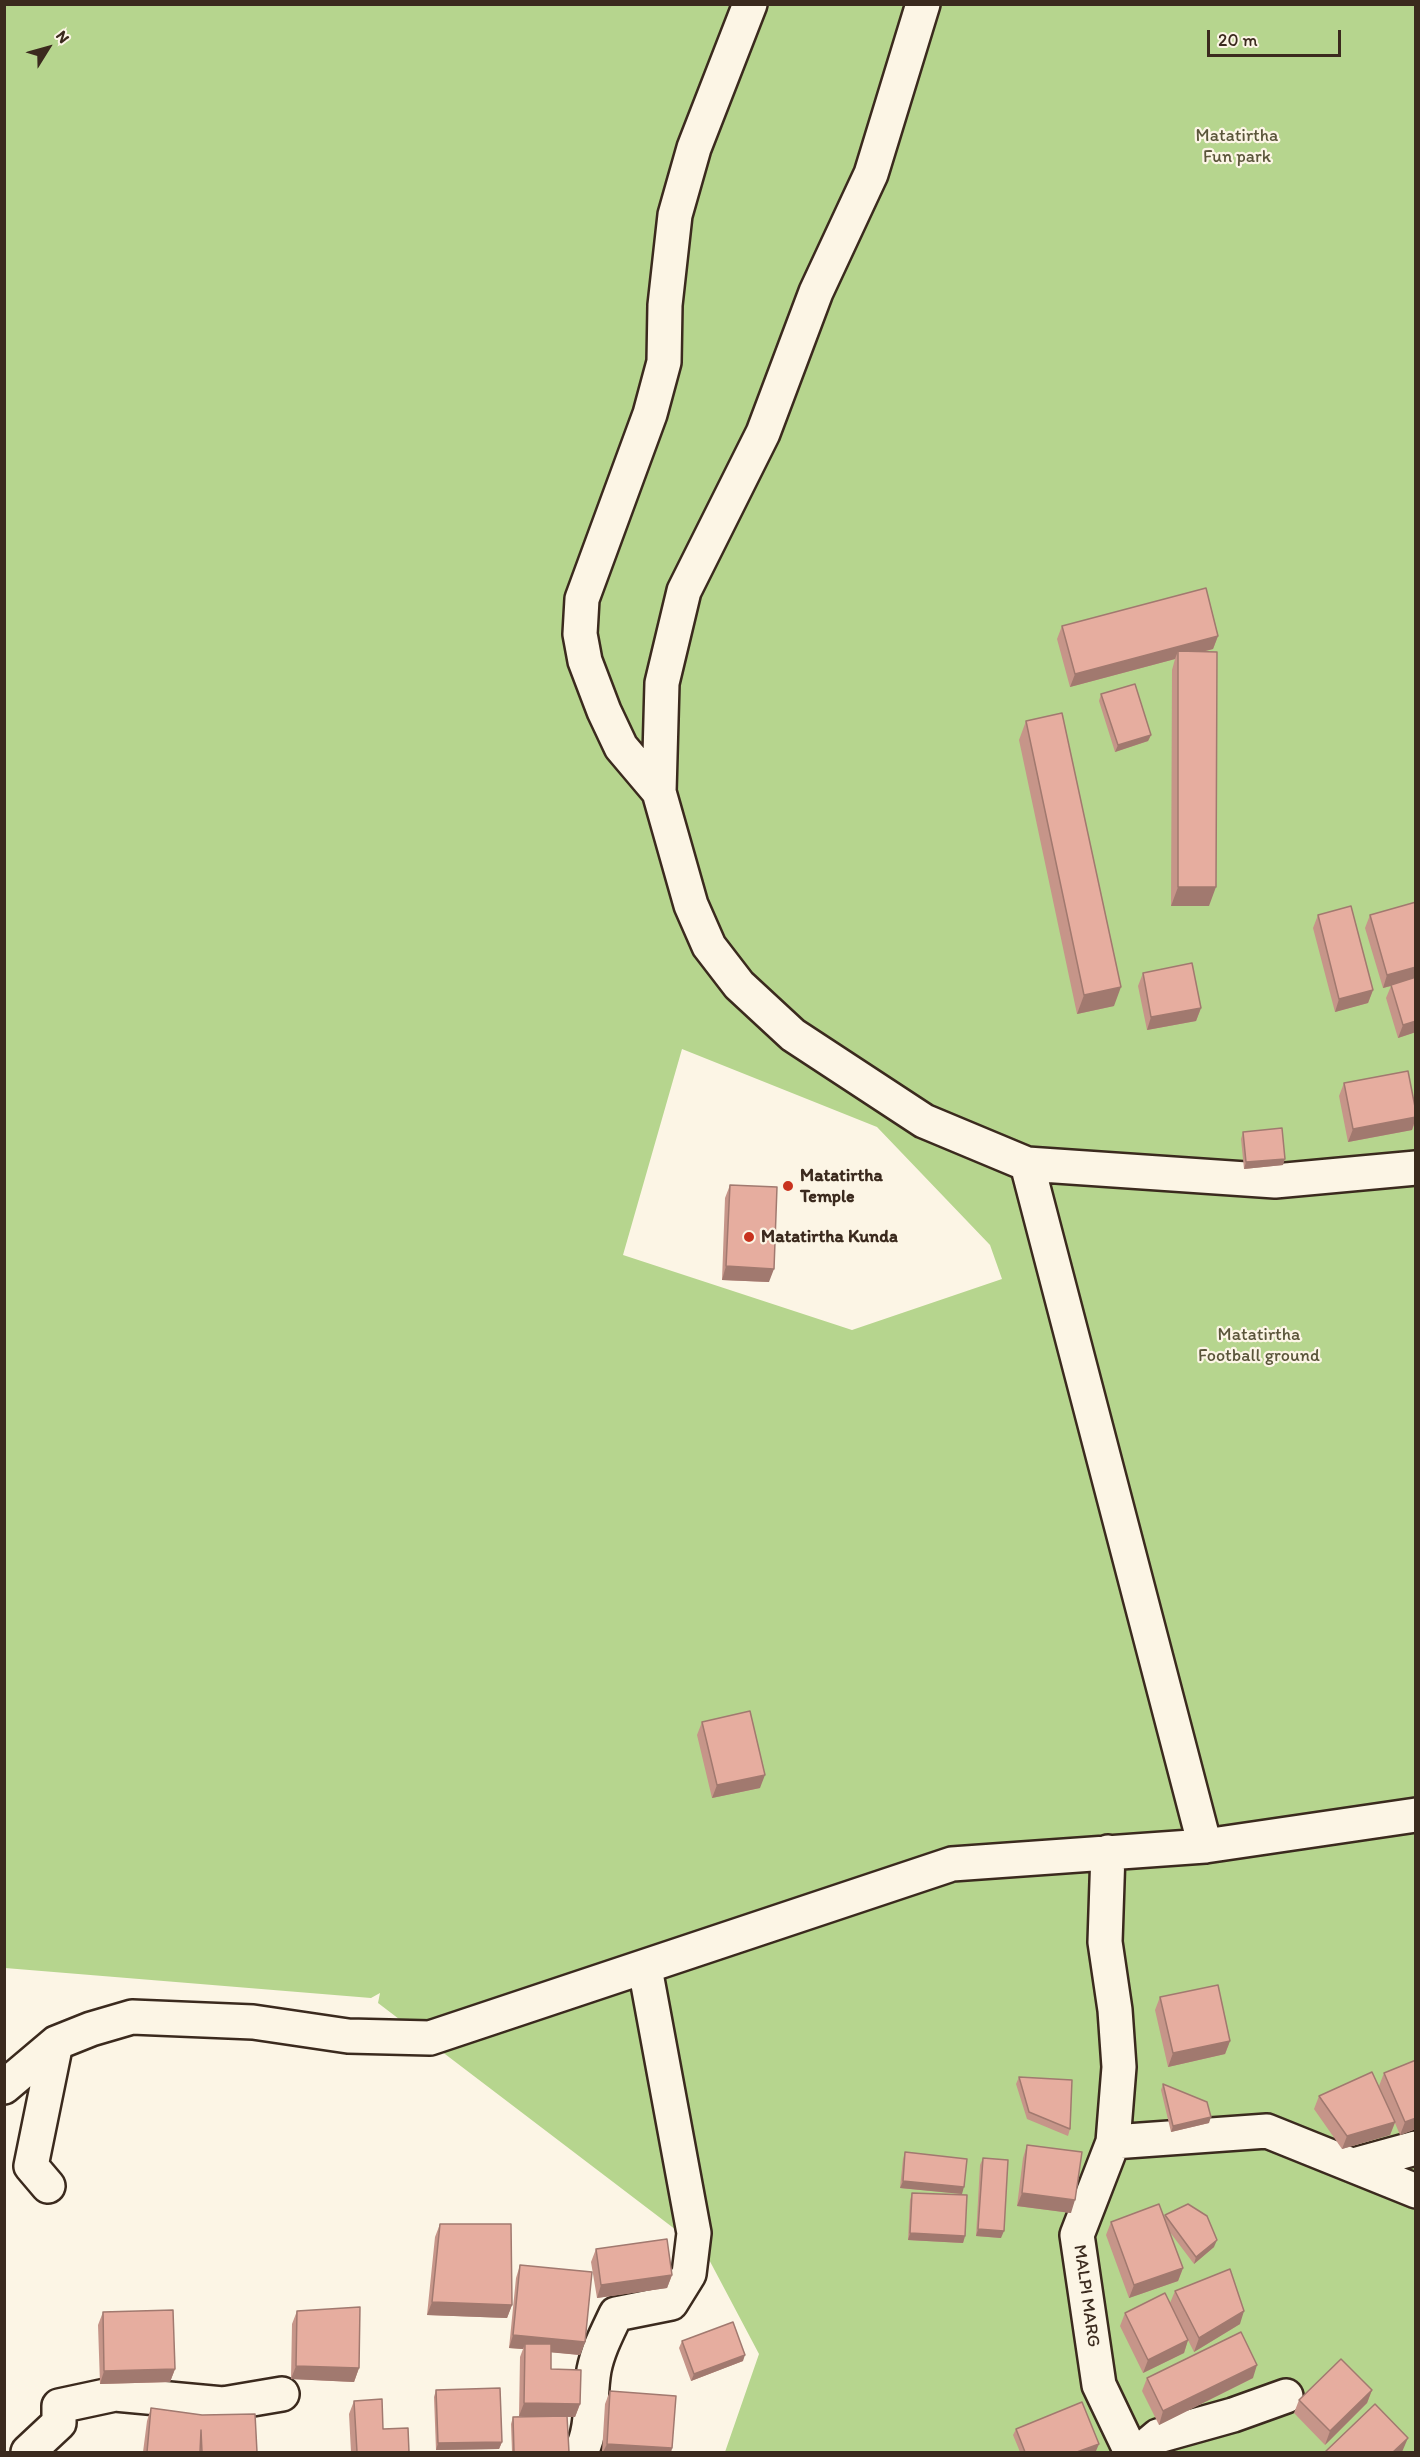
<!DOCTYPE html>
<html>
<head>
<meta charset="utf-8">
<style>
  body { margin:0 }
  #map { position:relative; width:1420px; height:2457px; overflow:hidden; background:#fcf5e5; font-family:Itim,sans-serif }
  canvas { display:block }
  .frame { position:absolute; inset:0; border:6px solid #3b2a1e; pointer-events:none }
  .north { position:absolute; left:18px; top:18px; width:60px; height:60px; -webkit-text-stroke:4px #fcf5e5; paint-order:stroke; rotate:53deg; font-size:16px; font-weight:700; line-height:24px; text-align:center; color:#3b2a1e }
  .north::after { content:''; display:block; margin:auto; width:21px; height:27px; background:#3b2a1e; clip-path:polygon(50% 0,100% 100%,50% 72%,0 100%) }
  .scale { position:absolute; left:1207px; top:30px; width:134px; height:27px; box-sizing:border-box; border:3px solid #3b2a1e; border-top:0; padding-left:8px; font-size:18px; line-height:21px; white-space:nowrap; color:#3b2a1e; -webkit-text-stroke:4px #fcf5e5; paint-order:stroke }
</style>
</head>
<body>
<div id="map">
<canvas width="1420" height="2457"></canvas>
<div class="frame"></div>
<div class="north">N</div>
<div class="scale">20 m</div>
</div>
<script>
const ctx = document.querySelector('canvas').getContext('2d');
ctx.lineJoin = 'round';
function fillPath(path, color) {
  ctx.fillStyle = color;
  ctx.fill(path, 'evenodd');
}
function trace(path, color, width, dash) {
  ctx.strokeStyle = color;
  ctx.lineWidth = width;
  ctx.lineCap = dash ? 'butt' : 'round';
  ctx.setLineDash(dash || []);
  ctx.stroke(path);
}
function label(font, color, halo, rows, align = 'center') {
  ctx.font = font + ' Itim,sans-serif';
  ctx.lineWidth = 4.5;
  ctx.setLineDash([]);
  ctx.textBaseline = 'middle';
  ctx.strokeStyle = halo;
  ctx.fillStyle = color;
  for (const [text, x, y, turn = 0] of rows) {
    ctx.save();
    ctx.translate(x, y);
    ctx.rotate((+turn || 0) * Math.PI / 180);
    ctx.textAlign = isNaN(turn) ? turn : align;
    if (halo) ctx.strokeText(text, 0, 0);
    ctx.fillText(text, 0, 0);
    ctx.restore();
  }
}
fillPath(new Path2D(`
  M 4,5 L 1415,5 L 1415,2452 L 725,2452 L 759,2354 L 705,2252 L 378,2003 L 380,1993 L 371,1998 L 5,1968 ZM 682,1049 L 877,1127 L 990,1245 L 1002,1279 L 852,1330 L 623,1255 Z`), '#b6d58e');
const minor = new Path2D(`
  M 923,4 L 871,174 L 816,292 L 763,433 L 684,591 L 662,683 L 659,792 L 691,905 L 709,946 L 739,985 L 793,1035 L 924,1121 L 1027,1164 L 1205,1846
  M 659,792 L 621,747 L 604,711 L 585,661 L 580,634 L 582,599 L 650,414 L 664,362 L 665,305 L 675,215 L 694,148 L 750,4
  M 1027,1164 L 1275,1181 L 1416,1168
  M 1108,1852 L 1105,1942 L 1115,2010 L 1119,2067 L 1113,2142 L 1077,2235 L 1099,2385 L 1131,2452
  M 4,2087 L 56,2043 L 91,2029 L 132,2017 L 253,2022 L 348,2036 L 430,2038 L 952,1864 L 1205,1846 L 1416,1815
  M 1113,2142 L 1267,2131 L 1416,2191
  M 1354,2165 L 1416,2148
  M 48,2186 L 31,2166 L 56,2043
  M 28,2452 L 59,2423 L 59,2406 L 115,2394 L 223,2404 L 282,2394
  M 581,2452 C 594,2426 589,2398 594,2370 C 598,2350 607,2333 616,2314 L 671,2303 L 689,2274 L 694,2233 L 645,1968
  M 1139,2452 L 1158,2436 L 1233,2415 L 1286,2396`);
trace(minor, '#3b2a1e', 38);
trace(minor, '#fcf5e5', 33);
fillPath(new Path2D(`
  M 1062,626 L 1218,636 L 1213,649 L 1205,651 L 1209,906 L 1171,906 L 1172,670 L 1175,659 L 1070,687 L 1057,639 Z
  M 1101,694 L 1151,735 L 1148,741 L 1115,752 L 1099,701 Z
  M 1026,721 L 1114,1006 L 1077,1014 L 1019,740 Z
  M 1318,915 L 1373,990 L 1368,1003 L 1335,1012 L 1313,928 Z
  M 1370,915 L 1416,1032 L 1398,1038 L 1386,998 L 1391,986 L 1383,988 L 1365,928 Z
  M 1143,973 L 1201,1008 L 1196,1021 L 1147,1030 L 1138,986 Z
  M 1344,1083 L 1416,1112 L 1416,1120 L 1412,1130 L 1348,1142 L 1339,1096 Z
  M 1243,1132 L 1283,1165 L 1244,1169 L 1241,1139 Z
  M 730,1185 L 769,1282 L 722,1280 L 725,1198 Z
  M 702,1722 L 760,1788 L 712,1798 L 697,1735 Z
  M 1160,1997 L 1230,2041 L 1225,2054 L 1168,2067 L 1155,2010 Z
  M 1384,2073 L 1416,2129 L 1400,2135 L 1395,2123 L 1390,2135 L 1342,2149 L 1314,2109 L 1319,2096 L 1386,2102 L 1379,2086 Z
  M 1019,2077 L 1070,2129 L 1068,2136 L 1027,2119 L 1016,2084 Z
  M 1163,2084 L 1209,2123 L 1171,2132 L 1161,2090 Z
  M 1027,2145 L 1071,2213 L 1017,2206 L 1023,2158 Z
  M 905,2152 L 962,2194 L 900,2188 L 903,2159 Z
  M 983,2158 L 1001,2238 L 976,2236 L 980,2165 Z
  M 912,2193 L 965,2236 L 963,2243 L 908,2240 L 910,2200 Z
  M 1165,2215 L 1214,2247 L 1194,2264 L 1169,2231 L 1183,2268 L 1178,2281 L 1129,2298 L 1106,2235 L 1111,2222 L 1164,2218 Z
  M 440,2224 L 512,2305 L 507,2318 L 427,2315 L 435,2237 Z
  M 596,2249 L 672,2275 L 667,2288 L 597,2298 L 591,2262 Z
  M 520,2265 L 585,2342 L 580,2355 L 551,2352 L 551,2369 L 580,2404 L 575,2417 L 567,2417 L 569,2452 L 512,2452 L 511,2424 L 513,2417 L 538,2416 L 519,2416 L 520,2357 L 523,2349 L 509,2348 L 516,2278 Z
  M 1175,2291 L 1240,2324 L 1194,2352 L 1188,2340 L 1184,2353 L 1143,2373 L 1120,2326 L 1125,2313 L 1170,2303 Z
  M 297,2311 L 359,2368 L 354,2382 L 291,2379 L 292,2324 Z
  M 103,2312 L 175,2369 L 170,2382 L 100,2384 L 98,2325 Z
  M 682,2341 L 743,2361 L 691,2381 L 679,2348 Z
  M 1147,2378 L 1253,2378 L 1159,2425 L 1142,2391 Z
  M 436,2390 L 502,2442 L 499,2449 L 436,2450 L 434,2397 Z
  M 1372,2390 L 1367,2403 L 1325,2445 L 1294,2413 L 1299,2400 Z
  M 610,2391 L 672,2448 L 671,2452 L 602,2452 L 605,2404 Z
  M 354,2401 L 383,2429 L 409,2452 L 351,2452 L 349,2414 Z
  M 151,2408 L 202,2415 L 257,2452 L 143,2452 L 147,2421 Z
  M 1016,2429 L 1096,2451 L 1092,2452 L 1020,2452 L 1013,2435 Z`), '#c69589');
fillPath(new Path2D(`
  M 1218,636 L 1213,649 L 1178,658 L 1178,651 L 1175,659 L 1070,687 L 1075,674 Z
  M 1151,735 L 1148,741 L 1115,752 L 1118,745 Z
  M 1178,887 L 1216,887 L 1209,906 L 1171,906 Z
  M 1416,967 L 1416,979 L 1383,988 L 1387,975 Z
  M 1121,987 L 1114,1006 L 1077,1014 L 1084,995 Z
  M 1373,990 L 1368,1003 L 1335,1012 L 1339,999 Z
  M 1201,1008 L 1196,1021 L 1147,1030 L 1151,1017 Z
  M 1416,1021 L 1416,1032 L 1398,1038 L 1403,1025 Z
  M 1416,1117 L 1412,1130 L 1348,1142 L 1353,1129 Z
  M 1285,1159 L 1283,1165 L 1244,1169 L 1246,1162 Z
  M 726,1266 L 774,1269 L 769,1282 L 722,1280 Z
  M 765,1775 L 760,1788 L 712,1798 L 717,1785 Z
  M 1230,2041 L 1225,2054 L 1168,2067 L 1173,2053 Z
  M 1211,2117 L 1209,2123 L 1171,2132 L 1173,2126 Z
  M 1416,2118 L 1416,2129 L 1400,2135 L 1405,2122 Z
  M 1395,2122 L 1390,2135 L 1342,2149 L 1347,2136 Z
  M 903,2181 L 964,2187 L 962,2194 L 900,2188 Z
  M 1022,2193 L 1075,2200 L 1071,2213 L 1017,2206 Z
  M 978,2229 L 1004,2231 L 1001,2238 L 976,2236 Z
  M 910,2233 L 965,2236 L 963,2243 L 908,2240 Z
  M 1217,2240 L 1214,2247 L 1194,2264 L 1196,2257 Z
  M 1183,2268 L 1178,2281 L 1129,2298 L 1134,2285 Z
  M 672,2275 L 667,2288 L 597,2298 L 601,2285 Z
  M 432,2302 L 512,2305 L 507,2318 L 427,2315 Z
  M 1244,2311 L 1240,2324 L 1194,2352 L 1199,2338 Z
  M 513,2335 L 585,2342 L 580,2355 L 525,2350 L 525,2344 L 523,2349 L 509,2348 Z
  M 1188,2340 L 1184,2353 L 1143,2373 L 1148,2360 Z
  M 745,2355 L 743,2361 L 691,2381 L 694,2374 Z
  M 1257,2365 L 1253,2378 L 1159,2425 L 1163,2411 Z
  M 296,2366 L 359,2368 L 354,2382 L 291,2379 Z
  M 175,2369 L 170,2382 L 100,2384 L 104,2371 Z
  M 1372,2390 L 1367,2403 L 1325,2445 L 1330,2431 Z
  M 524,2403 L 580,2404 L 575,2417 L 519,2416 Z
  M 1408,2438 L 1402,2452 L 1393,2452 Z
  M 502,2442 L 499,2449 L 436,2450 L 438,2443 Z
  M 607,2444 L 672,2448 L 671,2452 L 603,2452 Z
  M 1099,2444 L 1096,2451 L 1092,2452 L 1077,2452 Z`), '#a1796f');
const building = new Path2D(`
  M 1206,588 L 1218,636 L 1075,674 L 1062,626 Z
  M 1178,651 L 1217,652 L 1216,887 L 1178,887 Z
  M 1135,684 L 1151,735 L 1118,745 L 1101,694 Z
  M 1062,713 L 1121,987 L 1084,995 L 1026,721 Z
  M 1416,902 L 1416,967 L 1387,975 L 1370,915 Z
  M 1351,906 L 1373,990 L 1339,999 L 1318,915 Z
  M 1192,963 L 1201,1008 L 1151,1017 L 1143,973 Z
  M 1416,977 L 1416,1021 L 1403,1025 L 1391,985 Z
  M 1408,1071 L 1416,1112 L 1416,1117 L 1353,1129 L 1344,1083 Z
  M 1282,1128 L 1285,1159 L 1246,1162 L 1243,1132 Z
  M 730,1185 L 777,1187 L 774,1269 L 726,1266 Z
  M 750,1711 L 765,1775 L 717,1785 L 702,1722 Z
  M 1218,1985 L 1230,2041 L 1173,2053 L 1160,1997 Z
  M 1416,2060 L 1416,2118 L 1405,2122 L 1384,2073 Z
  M 1372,2072 L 1395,2122 L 1347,2136 L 1319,2096 Z
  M 1019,2077 L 1072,2080 L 1070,2129 L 1029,2112 Z
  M 1163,2084 L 1207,2102 L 1211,2117 L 1173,2126 Z
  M 1027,2145 L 1082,2152 L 1075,2200 L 1022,2193 Z
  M 905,2152 L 967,2159 L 964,2187 L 903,2181 Z
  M 983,2158 L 1008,2160 L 1004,2231 L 978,2229 Z
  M 912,2193 L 967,2195 L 965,2236 L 910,2233 Z
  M 1159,2204 L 1183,2268 L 1134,2285 L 1111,2222 Z
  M 1188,2204 L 1207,2216 L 1217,2240 L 1196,2257 L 1165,2215 Z
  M 440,2224 L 511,2224 L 512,2305 L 432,2302 Z
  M 667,2239 L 672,2275 L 601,2285 L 596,2249 Z
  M 520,2265 L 592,2272 L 585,2342 L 513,2335 Z
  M 1230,2269 L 1244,2311 L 1199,2338 L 1175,2291 Z
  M 1165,2293 L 1188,2340 L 1148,2360 L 1125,2313 Z
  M 360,2307 L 359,2368 L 296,2366 L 297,2311 Z
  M 173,2310 L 175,2369 L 104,2371 L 103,2312 Z
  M 733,2322 L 745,2355 L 694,2374 L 682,2341 Z
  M 1241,2332 L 1257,2365 L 1163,2411 L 1147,2378 Z
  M 525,2344 L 551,2344 L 551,2369 L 581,2370 L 580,2404 L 524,2403 Z
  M 1341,2359 L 1372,2390 L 1330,2431 L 1299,2400 Z
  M 500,2388 L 502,2442 L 438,2443 L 436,2390 Z
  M 610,2391 L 676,2396 L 672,2448 L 607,2444 Z
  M 382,2399 L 383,2429 L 408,2428 L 409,2452 L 357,2452 L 354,2401 Z
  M 1082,2402 L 1099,2444 L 1077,2452 L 1025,2452 L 1016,2429 Z
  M 1375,2404 L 1408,2438 L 1393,2452 L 1325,2452 Z
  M 151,2408 L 202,2415 L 255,2414 L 257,2452 L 202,2452 L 201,2430 L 200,2452 L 147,2452 Z
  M 567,2416 L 569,2452 L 514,2452 L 513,2417 Z`);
fillPath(building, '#e6ad9f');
trace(building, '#a1796f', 1.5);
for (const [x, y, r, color] of [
  [788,1186,6,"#c8321e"],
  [749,1237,6,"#c8321e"]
]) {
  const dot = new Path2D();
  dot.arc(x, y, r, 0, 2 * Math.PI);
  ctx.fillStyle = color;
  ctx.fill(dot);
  trace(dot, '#fcf5e5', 2);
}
label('18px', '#5a553a', '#fcf5e5', [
  ["Matatirtha",1237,136],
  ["Fun park",1237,157],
  ["Matatirtha",1259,1335],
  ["Football ground",1259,1356]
]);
label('bold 18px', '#3b2a1e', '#fcf5e5', [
  ["Matatirtha",800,1176],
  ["Temple",800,1197],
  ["Matatirtha Kunda",761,1237]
], 'left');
label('18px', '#3b2a1e', '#fcf5e5', [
  ["MALPI MARG",1086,2296,82]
]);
</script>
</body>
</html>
